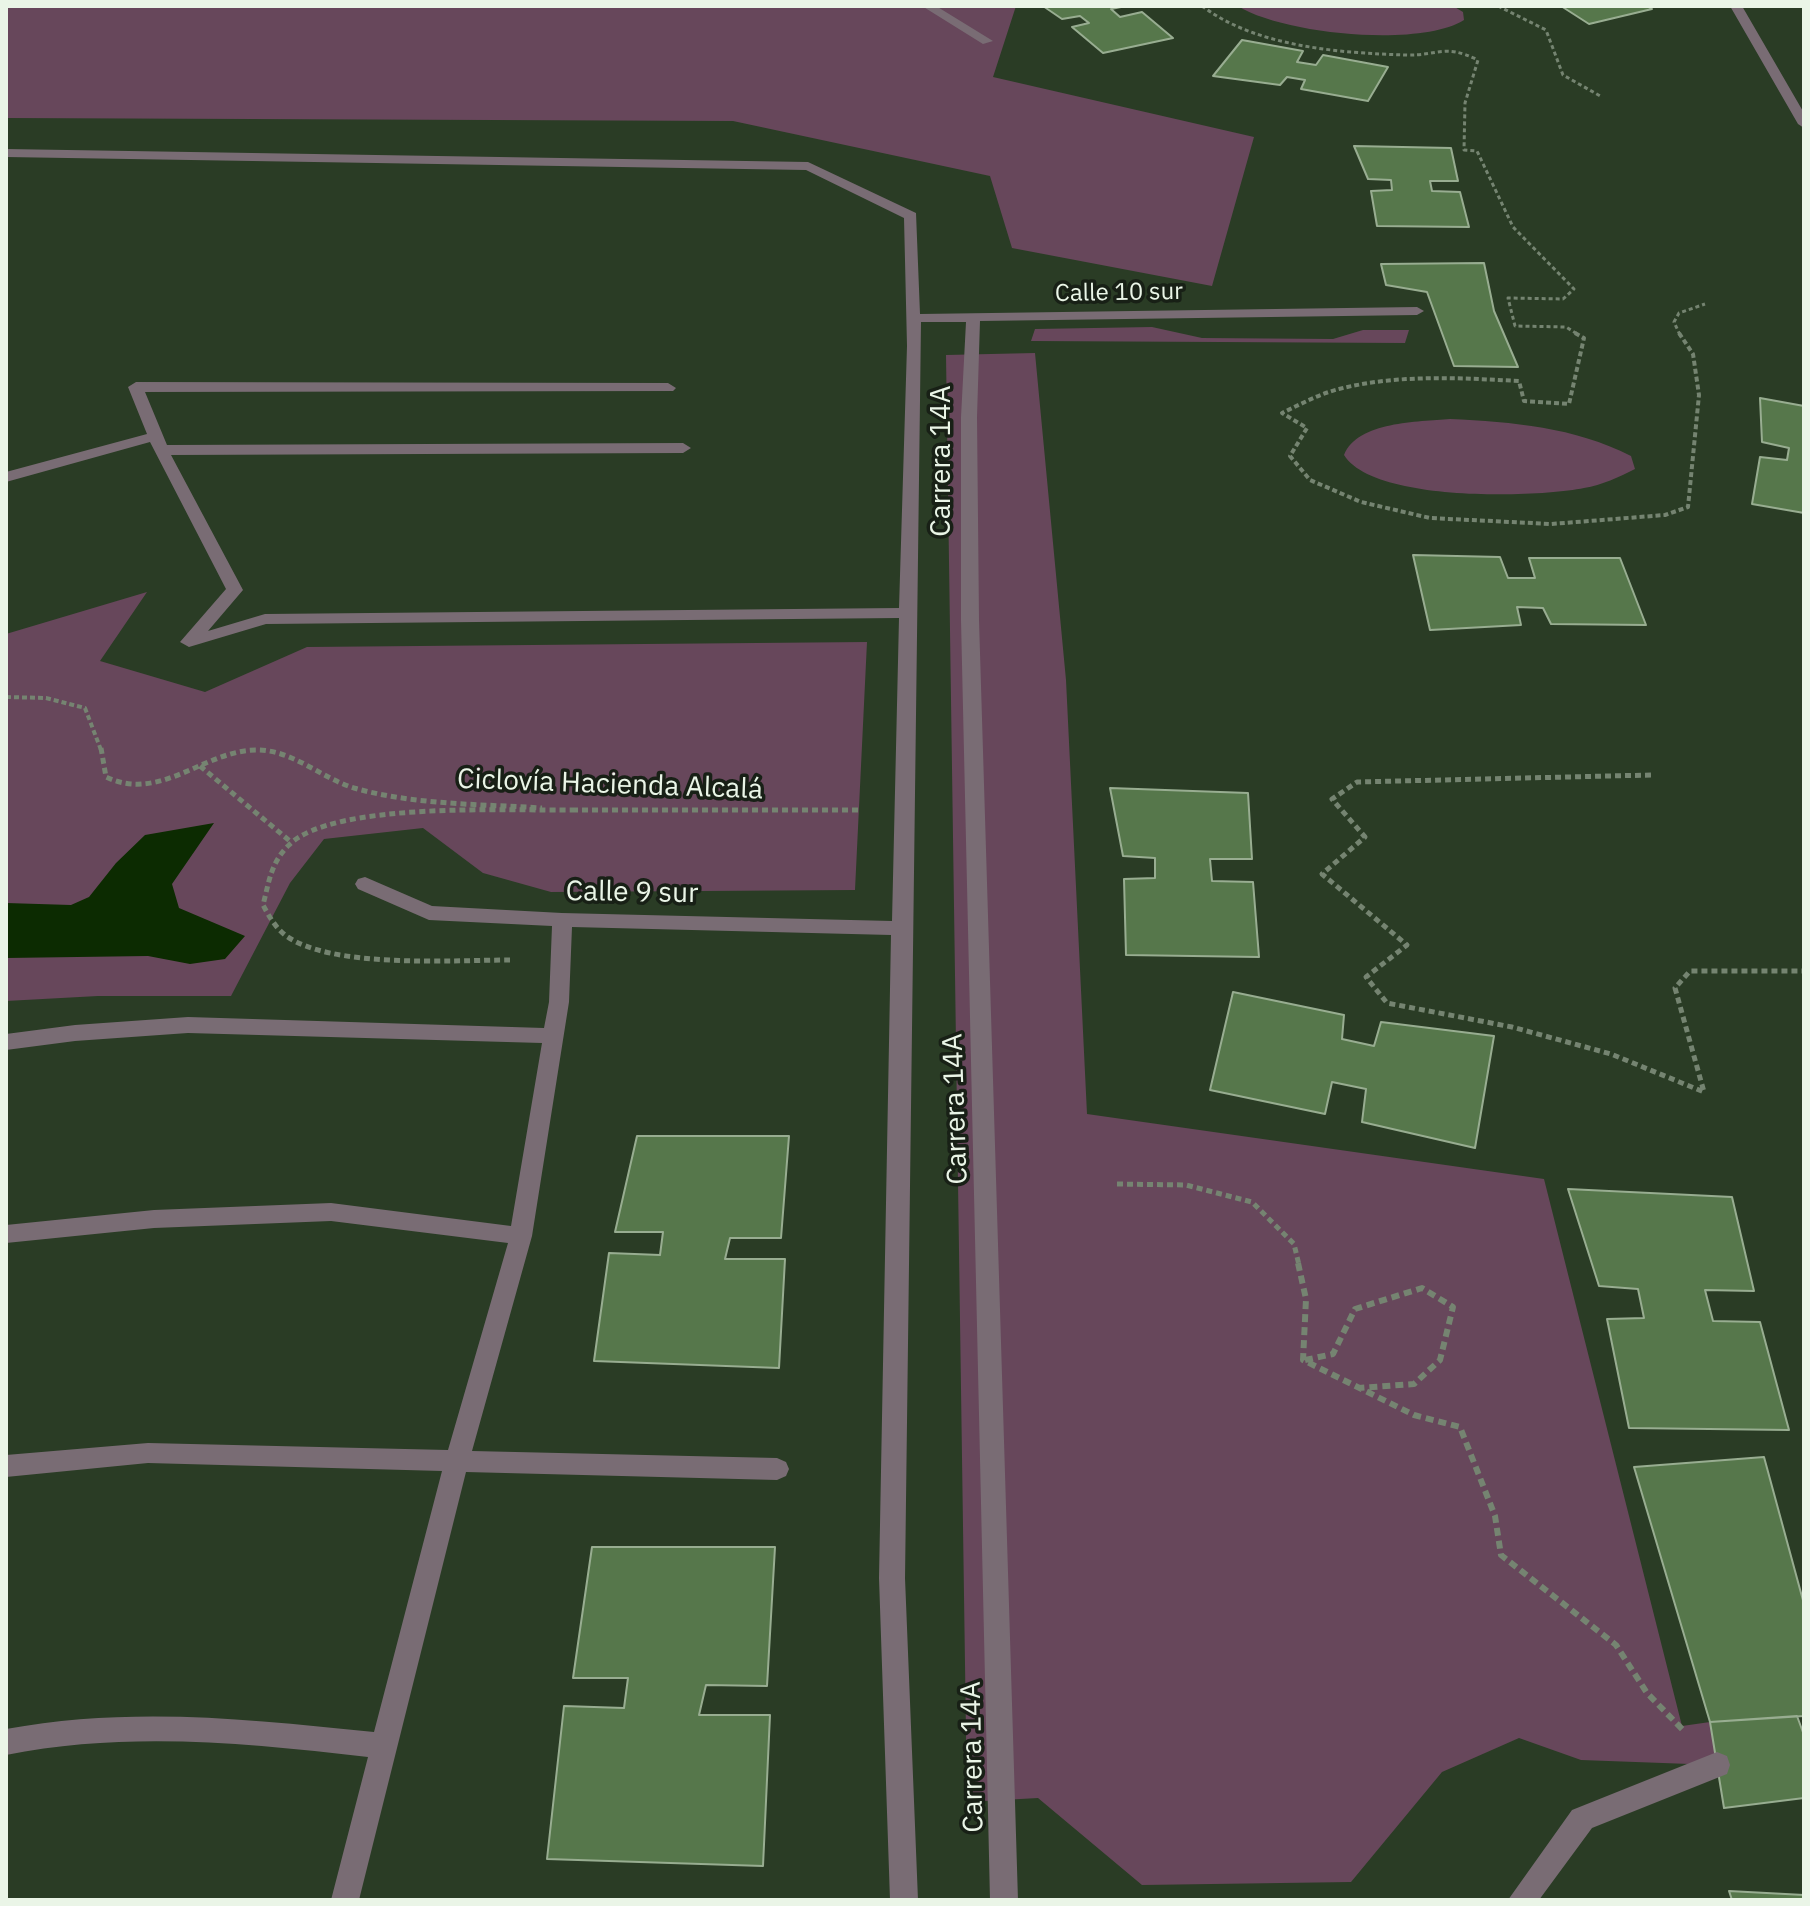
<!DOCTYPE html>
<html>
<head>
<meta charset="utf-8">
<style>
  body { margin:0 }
  #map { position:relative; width:1810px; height:1906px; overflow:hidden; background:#2a3c25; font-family:"IBM Plex Sans",sans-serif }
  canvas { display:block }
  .frame { position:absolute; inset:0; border:8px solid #eaf5e7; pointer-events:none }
</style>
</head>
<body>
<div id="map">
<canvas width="1810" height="1906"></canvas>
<div class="frame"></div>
</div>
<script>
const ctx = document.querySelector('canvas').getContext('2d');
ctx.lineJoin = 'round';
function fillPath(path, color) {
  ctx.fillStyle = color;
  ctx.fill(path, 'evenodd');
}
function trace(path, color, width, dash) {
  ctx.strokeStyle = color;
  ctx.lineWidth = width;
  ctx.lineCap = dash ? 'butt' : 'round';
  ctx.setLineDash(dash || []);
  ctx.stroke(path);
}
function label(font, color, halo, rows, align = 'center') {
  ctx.font = font + ' "IBM Plex Sans",sans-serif';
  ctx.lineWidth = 7;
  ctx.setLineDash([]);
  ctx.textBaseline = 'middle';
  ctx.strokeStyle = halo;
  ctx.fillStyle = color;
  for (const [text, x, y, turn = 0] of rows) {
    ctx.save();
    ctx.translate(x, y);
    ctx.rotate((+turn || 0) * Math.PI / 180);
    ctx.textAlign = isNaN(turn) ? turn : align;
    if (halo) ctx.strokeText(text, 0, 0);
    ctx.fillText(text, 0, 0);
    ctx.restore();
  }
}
fillPath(new Path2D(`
  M 6,6 L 1016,6 L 993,77 L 1254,137 L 1212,286 L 1012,248 L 990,176 L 733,121 L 6,118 Z
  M 1238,6 L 1453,6 L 1463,12 L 1464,20 C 1419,48 1282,34 1238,6 Z
  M 1152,327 L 1202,338 L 1333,339 L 1363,330 L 1409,330 L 1405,343 L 1031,341 L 1035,329 Z
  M 1035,353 L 1066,680 L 1087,1114 L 1544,1179 L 1682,1726 L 1710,1722 L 1717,1765 L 1581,1760 L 1519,1738 L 1442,1772 L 1351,1882 L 1142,1885 L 1038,1798 L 967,1802 L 946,355 Z
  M 1450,419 C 1513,422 1574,427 1631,456 L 1635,469 C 1619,477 1602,485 1584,488 C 1534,498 1373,502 1344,455 C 1358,421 1418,422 1450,419 Z
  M 147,592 L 100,661 L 205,692 L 307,647 L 867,642 L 855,890 L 551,892 L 483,873 L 423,828 L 324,839 L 290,883 L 231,996 L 98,996 L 6,1001 L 6,634 Z`), '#67475b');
fillPath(new Path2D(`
  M 214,823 L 172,884 L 179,908 L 245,936 L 225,959 L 190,964 L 148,956 L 6,958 L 6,903 L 71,905 L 89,897 L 116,863 L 145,835 Z`), '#0c2b01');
const building = new Path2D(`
  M 1043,6 L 1126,6 L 1111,9 L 1120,17 L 1142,12 L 1173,38 L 1103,53 L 1072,27 L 1089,23 L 1080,16 L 1062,19 Z
  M 1561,6 L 1647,6 L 1652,9 L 1589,24 Z
  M 1242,40 L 1303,51 L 1297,62 L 1316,65 L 1323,55 L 1388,67 L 1368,101 L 1301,89 L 1305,80 L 1287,77 L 1280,85 L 1213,76 Z
  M 1354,146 L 1451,148 L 1458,181 L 1430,181 L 1432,191 L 1460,192 L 1469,227 L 1377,226 L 1371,191 L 1392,190 L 1391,180 L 1368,179 Z
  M 1484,263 L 1494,311 L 1518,367 L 1454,366 L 1427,292 L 1386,285 L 1381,264 Z
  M 1760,398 L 1804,406 L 1804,513 L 1752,504 L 1760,457 L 1787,460 L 1789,448 L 1762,442 Z
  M 1413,555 L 1500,557 L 1508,578 L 1535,578 L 1529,558 L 1620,558 L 1646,625 L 1551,624 L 1543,608 L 1517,607 L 1521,625 L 1430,630 Z
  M 1110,788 L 1248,793 L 1252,859 L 1210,859 L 1212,881 L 1253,882 L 1259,957 L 1126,955 L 1124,879 L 1155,878 L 1155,858 L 1123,856 Z
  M 1233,992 L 1344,1015 L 1342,1039 L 1374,1046 L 1381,1022 L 1494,1036 L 1475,1148 L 1362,1122 L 1366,1089 L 1332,1082 L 1325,1114 L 1210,1090 Z
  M 637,1136 L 789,1136 L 781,1238 L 730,1238 L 725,1259 L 785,1259 L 779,1368 L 594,1361 L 609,1253 L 660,1255 L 663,1232 L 615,1232 Z
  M 1568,1189 L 1732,1197 L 1754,1291 L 1705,1290 L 1713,1321 L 1760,1322 L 1789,1430 L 1629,1428 L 1607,1319 L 1644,1318 L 1638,1289 L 1599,1286 Z
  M 1764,1457 L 1804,1604 L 1804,1716 L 1710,1722 L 1634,1467 Z
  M 592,1547 L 775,1547 L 767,1686 L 706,1685 L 699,1715 L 770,1715 L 763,1866 L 547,1859 L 564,1706 L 624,1708 L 628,1678 L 573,1678 Z
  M 1797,1716 L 1804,1735 L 1804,1798 L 1724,1808 L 1710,1722 Z
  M 1729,1891 L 1804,1895 L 1804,1900 L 1732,1900 Z`);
fillPath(building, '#56774b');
trace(building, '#98ad91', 2);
trace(new Path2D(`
  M 1202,6 C 1256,47 1340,53 1406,55 C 1439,56 1443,43 1478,60 L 1465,103 L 1464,150 L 1477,151 L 1513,227 L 1574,289 L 1563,299 L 1508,298 L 1515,326 L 1566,327 L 1579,335
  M 1498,6 L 1546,30 L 1563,75 L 1602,97
  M 1680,335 L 1674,322 L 1679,313 L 1705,304`), '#758471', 3, [4, 3]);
trace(new Path2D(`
  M 1575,333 L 1584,338 L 1569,404 L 1524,401 L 1519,381 C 1460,378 1398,374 1339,389 C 1319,394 1301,404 1282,413 L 1307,428 L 1290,456 L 1310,480 L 1361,502 L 1430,518 L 1551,524 L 1665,515 L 1688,507 L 1699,395 L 1693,354 L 1679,333
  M 6,697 L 46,698 L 85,708 L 101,750`), '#758471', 4, [5, 3]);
trace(new Path2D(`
  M 101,748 L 106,777 C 161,803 204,750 257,750 C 293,750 321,778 354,788 C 414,805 480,804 542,808
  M 200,766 L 291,842
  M 1651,775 L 1357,782 L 1332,799 L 1365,837 L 1322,874 L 1407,945 L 1366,977 L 1387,1003 L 1512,1027 L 1611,1054 L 1704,1092 L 1675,988 L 1690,971 L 1804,971
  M 572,810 L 862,810
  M 510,960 C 453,960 330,969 285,935 C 275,927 269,916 263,905 C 269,882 271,862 289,845 C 333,801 511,811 575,810
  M 1117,1184 L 1186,1185 L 1252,1202 L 1294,1244 L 1299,1265`), '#758471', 5, [6, 4]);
trace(new Path2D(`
  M 1298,1263 L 1306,1299 L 1303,1360 L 1414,1415 L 1460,1427 L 1495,1516 L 1501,1555 L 1616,1645 L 1647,1693 L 1683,1730
  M 1305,1360 L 1333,1354 L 1355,1309 L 1422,1288 L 1453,1307 L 1440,1360 L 1414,1384 L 1359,1388`), '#758471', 6, [8, 5]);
fillPath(new Path2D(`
  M 922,6 L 936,6 L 993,41 L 983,44 Z
  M 1730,6 L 1742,6 L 1804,113 L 1804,128 L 1798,124 Z
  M 6,149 L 808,162 L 916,213 L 920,314 L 1417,307 L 1424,311 L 1417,315 L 980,321 L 977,417 L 979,620 L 1018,1900 L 990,1900 L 961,620 L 961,417 L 966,322 L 921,322 L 905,1578 L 918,1900 L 890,1900 L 879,1578 L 891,935 L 572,927 L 569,1002 L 532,1236 L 472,1451 L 777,1458 L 786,1462 L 789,1469 L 786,1476 L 777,1480 L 466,1472 L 359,1900 L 331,1900 L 368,1757 C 246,1743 128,1731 6,1755 L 6,1729 C 130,1706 250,1719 374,1732 L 442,1471 L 148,1463 L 6,1477 L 6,1455 L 148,1443 L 448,1450 L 508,1243 L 331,1221 L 154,1228 L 6,1243 L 6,1225 L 154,1210 L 331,1203 L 511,1226 L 542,1043 L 188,1033 L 75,1041 L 6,1050 L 6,1034 L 75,1025 L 188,1017 L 544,1028 L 549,1002 L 552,926 L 429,920 L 358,889 L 355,884 L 358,879 L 365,877 L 432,906 L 562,913 L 892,921 L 899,618 L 266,624 L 189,647 L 180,642 L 226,589 L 150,442 L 6,482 L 6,472 L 147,434 L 128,387 L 136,382 L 668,383 L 676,388 L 673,391 L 145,392 L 167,445 L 683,443 L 691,448 L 683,453 L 171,455 L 243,590 L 208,631 L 265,614 L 899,608 L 907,346 L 904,218 L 806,170 L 6,157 Z
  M 1717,1752 L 1727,1756 L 1730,1765 L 1727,1774 L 1592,1828 L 1539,1900 L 1508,1900 L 1572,1810 Z`), '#796c74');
label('24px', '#eaf5e7', '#182016', [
  ["Calle 10 sur",1119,293,-1]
]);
label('28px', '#eaf5e7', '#182016', [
  ["Carrera 14A",942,461,-90],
  ["Ciclovía Hacienda Alcalá",610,785,2],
  ["Calle 9 sur",632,893,1],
  ["Carrera 14A",956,1109,-92],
  ["Carrera 14A",973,1757,-91]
]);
</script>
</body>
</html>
